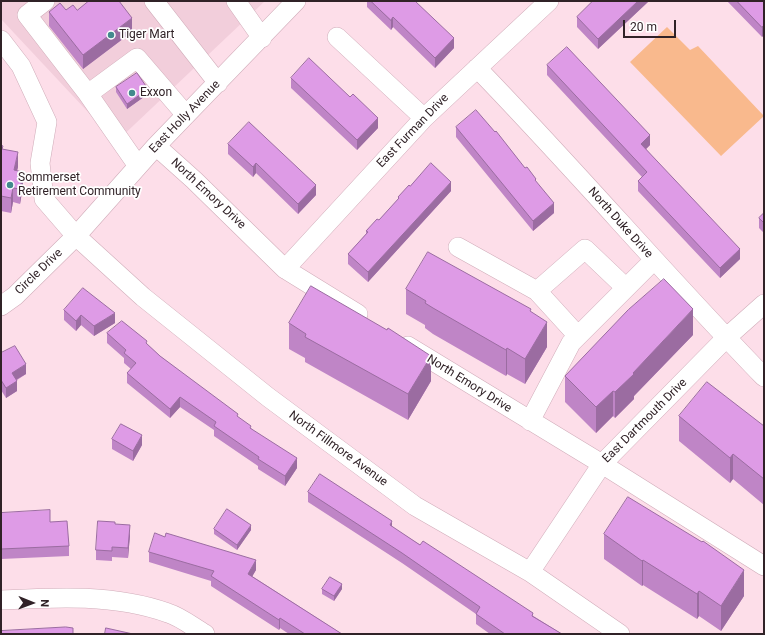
<!DOCTYPE html>
<html>
<head>
<meta charset="utf-8">
<style>
  body { margin:0 }
  #map { position:relative; width:765px; height:635px; overflow:hidden; background:#fddee9; font-family:Roboto,sans-serif }
  canvas { display:block }
  .frame { position:absolute; inset:0; border:2px solid #302227; pointer-events:none }
  .north { position:absolute; left:12px; top:583px; width:40px; height:40px; -webkit-text-stroke:3px #fff; paint-order:stroke; rotate:91deg; font-size:11px; font-weight:700; line-height:16px; text-align:center; color:#302227 }
  .north::after { content:''; display:block; margin:auto; width:14px; height:18px; background:#302227; clip-path:polygon(50% 0,100% 100%,50% 72%,0 100%) }
  .scale { position:absolute; left:623px; top:20px; width:53px; height:18px; box-sizing:border-box; border:2px solid #302227; border-top:0; padding-left:5px; font-size:12px; line-height:14px; white-space:nowrap; color:#302227; -webkit-text-stroke:3px #fff; paint-order:stroke }
</style>
</head>
<body>
<div id="map">
<canvas width="765" height="635"></canvas>
<div class="frame"></div>
<div class="north">N</div>
<div class="scale">20 m</div>
</div>
<script>
const ctx = document.querySelector('canvas').getContext('2d');
ctx.lineJoin = 'round';
function fillPath(path, color) {
  ctx.fillStyle = color;
  ctx.fill(path, 'evenodd');
}
function trace(path, color, width, dash) {
  ctx.strokeStyle = color;
  ctx.lineWidth = width;
  ctx.lineCap = dash ? 'butt' : 'round';
  ctx.setLineDash(dash || []);
  ctx.stroke(path);
}
function label(font, color, halo, rows, align = 'center') {
  ctx.font = font + ' Roboto,sans-serif';
  ctx.lineWidth = 3.5;
  ctx.setLineDash([]);
  ctx.textBaseline = 'middle';
  ctx.strokeStyle = halo;
  ctx.fillStyle = color;
  for (const [text, x, y, turn = 0] of rows) {
    ctx.save();
    ctx.translate(x, y);
    ctx.rotate((+turn || 0) * Math.PI / 180);
    ctx.textAlign = isNaN(turn) ? turn : align;
    if (halo) ctx.strokeText(text, 0, 0);
    ctx.fillText(text, 0, 0);
    ctx.restore();
  }
}
fillPath(new Path2D(`
  M 1,1 L 265,1 L 116,142 L 1,19 Z`), '#f2cedb');
fillPath(new Path2D(`
  M 667,27 L 690,50 L 698,46 L 764,116 L 721,156 L 630,62 Z`), '#f9b98d');
const minor = new Path2D(`
  M 45,1 L 27,15 L 88,94 L 137,58 L 186,115
  M 154,1 L 218,83
  M 236,1 L 262,38
  M 337,37 L 424,118
  M 1,40 L 21,66 L 47,122 L 40,163 L 44,199 L 76,236 L 143,297 L 268,397 L 415,506 L 530,572 L 620,634
  M 477,68 C 575,169 666,276 764,377
  M 88,94 L 138,166
  M 156,146 L 194,180 L 285,269 L 358,314
  M 458,247 L 537,291
  M 285,269 L 424,118 L 549,1
  M 1,306 L 15,296 L 76,236 L 156,146 L 296,1
  M 578,336 L 537,291 L 585,249 L 626,288
  M 408,346 L 602,464 L 764,566
  M 530,421 L 571,343 L 654,260
  M 530,572 L 602,464 L 727,337 L 764,304
  M 1,600 C 57,597 115,594 168,613 C 181,617 193,627 205,634`);
trace(minor, '#d0acb9', 20);
trace(minor, '#fff', 19);
fillPath(new Path2D(`
  M 367,1 L 415,1 L 454,48 L 435,68 L 393,27 L 391,30 L 367,7 Z
  M 593,1 L 649,1 L 598,49 L 577,27 L 577,17 Z
  M 727,1 L 764,1 L 764,35 L 762,37 Z
  M 66,10 L 77,10 L 132,32 L 83,69 L 49,26 L 49,12 Z
  M 547,65 L 650,145 L 646,149 L 740,259 L 720,278 L 638,191 L 638,181 L 642,177 L 547,75 Z
  M 291,78 L 378,128 L 357,150 L 291,88 Z
  M 116,87 L 148,94 L 127,109 L 116,92 Z
  M 456,127 L 536,182 L 554,213 L 533,231 L 456,137 Z
  M 228,144 L 316,195 L 298,214 L 256,173 L 253,177 L 228,154 Z
  M 1,145 L 3,149 L 18,167 L 17,170 L 23,186 L 20,204 L 13,202 L 11,213 L 1,211 Z
  M 410,186 L 451,191 L 368,282 L 348,264 L 348,254 L 366,234 L 366,231 L 379,220 L 398,200 L 398,197 Z
  M 764,213 L 764,233 L 759,228 L 759,218 Z
  M 406,289 L 531,312 L 547,347 L 525,384 L 507,374 L 506,376 L 433,334 L 425,328 L 425,325 L 406,314 Z
  M 64,310 L 115,323 L 94,336 L 81,325 L 76,331 L 64,320 Z
  M 289,323 L 431,381 L 408,420 L 305,362 L 305,358 L 289,349 Z
  M 107,333 L 147,344 L 160,356 L 238,417 L 297,468 L 285,486 L 258,469 L 258,466 L 214,436 L 214,430 L 180,407 L 170,418 L 127,383 L 127,373 L 131,369 L 124,363 L 124,358 L 107,343 Z
  M 693,335 L 634,396 L 634,399 L 615,418 L 613,416 L 596,433 L 565,402 L 565,376 Z
  M 1,353 L 26,374 L 17,380 L 17,391 L 6,398 L 1,390 Z
  M 679,416 L 764,426 L 764,505 L 733,479 L 730,483 L 679,441 Z
  M 112,439 L 142,445 L 133,461 L 112,449 Z
  M 308,492 L 392,527 L 562,634 L 490,634 L 476,624 L 476,614 L 402,563 L 308,502 Z
  M 1,513 L 69,546 L 69,556 L 1,559 Z
  M 115,524 L 130,535 L 128,558 L 112,557 L 112,561 L 96,560 L 96,550 Z
  M 214,529 L 251,530 L 237,550 L 214,534 Z
  M 604,534 L 744,596 L 721,631 L 699,616 L 697,619 L 643,585 L 642,586 L 604,559 Z
  M 149,552 L 256,570 L 252,576 L 342,634 L 289,634 L 280,628 L 279,630 L 211,586 L 211,581 L 149,562 Z
  M 322,589 L 342,589 L 334,601 L 322,594 Z`), '#bf85c6');
fillPath(new Path2D(`
  M 638,1 L 649,1 L 598,49 L 598,39 Z
  M 393,17 L 393,27 L 391,30 L 391,20 Z
  M 132,18 L 132,32 L 83,69 L 83,55 Z
  M 764,25 L 764,35 L 762,37 L 762,27 Z
  M 454,38 L 454,48 L 435,68 L 435,58 Z
  M 148,89 L 148,94 L 127,109 L 127,104 Z
  M 378,118 L 378,128 L 357,150 L 357,140 Z
  M 650,135 L 650,145 L 641,154 L 641,144 Z
  M 18,152 L 18,167 L 14,184 L 14,170 Z
  M 256,163 L 256,173 L 253,177 L 253,167 Z
  M 23,172 L 23,186 L 20,204 L 20,189 Z
  M 451,182 L 451,191 L 368,282 L 368,272 Z
  M 316,185 L 316,195 L 298,214 L 298,204 Z
  M 13,188 L 13,202 L 11,213 L 11,198 Z
  M 554,203 L 554,213 L 533,231 L 533,221 Z
  M 740,249 L 740,259 L 720,278 L 720,268 Z
  M 693,309 L 693,335 L 634,396 L 634,399 L 615,418 L 615,392 L 633,373 Z
  M 115,313 L 115,323 L 94,336 L 94,326 Z
  M 81,315 L 81,325 L 76,331 L 76,321 Z
  M 547,322 L 547,347 L 525,384 L 525,359 Z
  M 507,348 L 507,374 L 506,376 L 506,350 Z
  M 431,356 L 431,381 L 408,420 L 408,394 Z
  M 26,364 L 26,374 L 12,382 L 12,373 Z
  M 17,381 L 17,391 L 6,398 L 6,388 Z
  M 613,391 L 613,416 L 596,433 L 596,407 Z
  M 180,397 L 180,407 L 170,418 L 170,409 Z
  M 142,435 L 142,445 L 133,461 L 133,451 Z
  M 733,454 L 733,479 L 730,483 L 730,458 Z
  M 297,458 L 297,468 L 285,486 L 285,476 Z
  M 392,521 L 392,531 L 390,525 Z
  M 130,525 L 130,535 L 128,558 L 128,548 Z
  M 251,525 L 251,530 L 237,550 L 237,545 Z
  M 256,560 L 256,570 L 248,584 L 248,574 Z
  M 643,560 L 643,585 L 642,586 L 642,561 Z
  M 744,570 L 744,596 L 721,631 L 721,606 Z
  M 342,584 L 342,589 L 334,601 L 334,596 Z
  M 699,591 L 699,616 L 697,619 L 697,594 Z
  M 280,618 L 280,628 L 279,630 L 279,620 Z`), '#9b6ca1');
const building = new Path2D(`
  M 89,1 L 119,1 L 132,18 L 83,55 L 49,12 L 60,3 L 66,10 L 73,5 L 77,10 Z
  M 371,1 L 415,1 L 454,38 L 435,58 L 393,17 L 391,20 Z
  M 593,1 L 638,1 L 598,39 L 577,17 Z
  M 737,1 L 764,1 L 764,25 L 762,27 Z
  M 567,47 L 650,135 L 641,144 L 740,249 L 720,268 L 638,181 L 647,172 L 547,65 Z
  M 309,58 L 350,97 L 353,94 L 378,118 L 357,140 L 291,78 Z
  M 137,73 L 148,89 L 127,104 L 116,87 Z
  M 476,110 L 495,132 L 496,131 L 525,168 L 527,167 L 536,179 L 535,180 L 554,203 L 533,221 L 456,127 Z
  M 249,122 L 316,185 L 298,204 L 256,163 L 253,167 L 228,144 Z
  M 1,145 L 3,146 L 2,149 L 18,152 L 14,170 L 23,172 L 20,189 L 13,188 L 11,198 L 1,196 Z
  M 431,163 L 451,182 L 368,272 L 348,254 L 368,232 L 366,231 L 377,219 L 379,220 L 399,198 L 398,197 L 409,185 L 410,186 Z
  M 764,213 L 764,223 L 759,218 Z
  M 428,252 L 531,309 L 530,311 L 547,322 L 525,359 L 507,348 L 506,350 L 433,308 L 425,303 L 426,301 L 406,289 Z
  M 664,279 L 693,309 L 633,373 L 634,374 L 615,392 L 613,391 L 596,407 L 565,376 L 628,310 Z
  M 311,286 L 387,330 L 388,328 L 431,356 L 408,394 L 305,337 L 306,334 L 289,323 Z
  M 83,288 L 115,313 L 94,326 L 81,315 L 76,321 L 64,310 Z
  M 122,321 L 147,341 L 146,343 L 160,356 L 238,414 L 237,416 L 251,426 L 250,428 L 297,458 L 285,476 L 258,459 L 259,457 L 214,426 L 216,422 L 180,397 L 170,409 L 127,373 L 136,363 L 124,353 L 126,350 L 107,333 Z
  M 15,346 L 26,364 L 12,373 L 17,381 L 6,388 L 1,380 L 1,353 Z
  M 707,382 L 764,426 L 764,479 L 733,454 L 730,458 L 679,416 Z
  M 121,424 L 142,435 L 133,451 L 112,439 Z
  M 320,474 L 392,521 L 390,525 L 420,545 L 423,541 L 533,613 L 532,616 L 562,634 L 505,634 L 476,614 L 480,607 L 402,553 L 308,492 Z
  M 628,497 L 702,542 L 703,541 L 744,570 L 721,606 L 699,591 L 697,594 L 643,560 L 642,561 L 604,534 Z
  M 227,509 L 251,525 L 237,545 L 214,529 Z
  M 50,510 L 50,522 L 67,521 L 69,546 L 1,549 L 1,513 Z
  M 98,521 L 115,522 L 115,524 L 130,525 L 128,548 L 112,547 L 112,551 L 96,550 Z
  M 155,533 L 165,537 L 166,533 L 256,560 L 248,574 L 342,634 L 305,634 L 280,618 L 279,620 L 211,576 L 214,571 L 149,552 Z
  M 330,577 L 342,584 L 334,596 L 322,589 Z
  M 66,627 L 73,628 L 73,634 L 1,634 L 1,631 Z
  M 106,628 L 133,634 L 105,634 Z`);
fillPath(building, '#de9be6');
trace(building, '#9b6ca1', 1);
for (const [x, y, r, color] of [
  [111,35,4,"#428a8d"],
  [132,93,4,"#428a8d"],
  [10,185,4,"#428a8d"]
]) {
  const dot = new Path2D();
  dot.arc(x, y, r, 0, 2 * Math.PI);
  ctx.fillStyle = color;
  ctx.fill(dot);
  trace(dot, '#fff', 1.5);
}
label('12px', '#302227', '#fff', [
  ["Tiger Mart",119,35],
  ["Exxon",140,93],
  ["Sommerset",18,178],
  ["Retirement Community",18,192]
], 'left');
label('12px', '#302227', '#fff', [
  ["East Holly Avenue",185,117,-46],
  ["East Furman Drive",413,131,-46],
  ["North Emory Drive",208,194,43],
  ["North Duke Drive",620,223,48],
  ["Circle Drive",39,272,-44],
  ["North Emory Drive",469,384,32],
  ["East Dartmouth Drive",645,421,-45],
  ["North Fillmore Avenue",338,449,36]
]);
</script>
</body>
</html>
